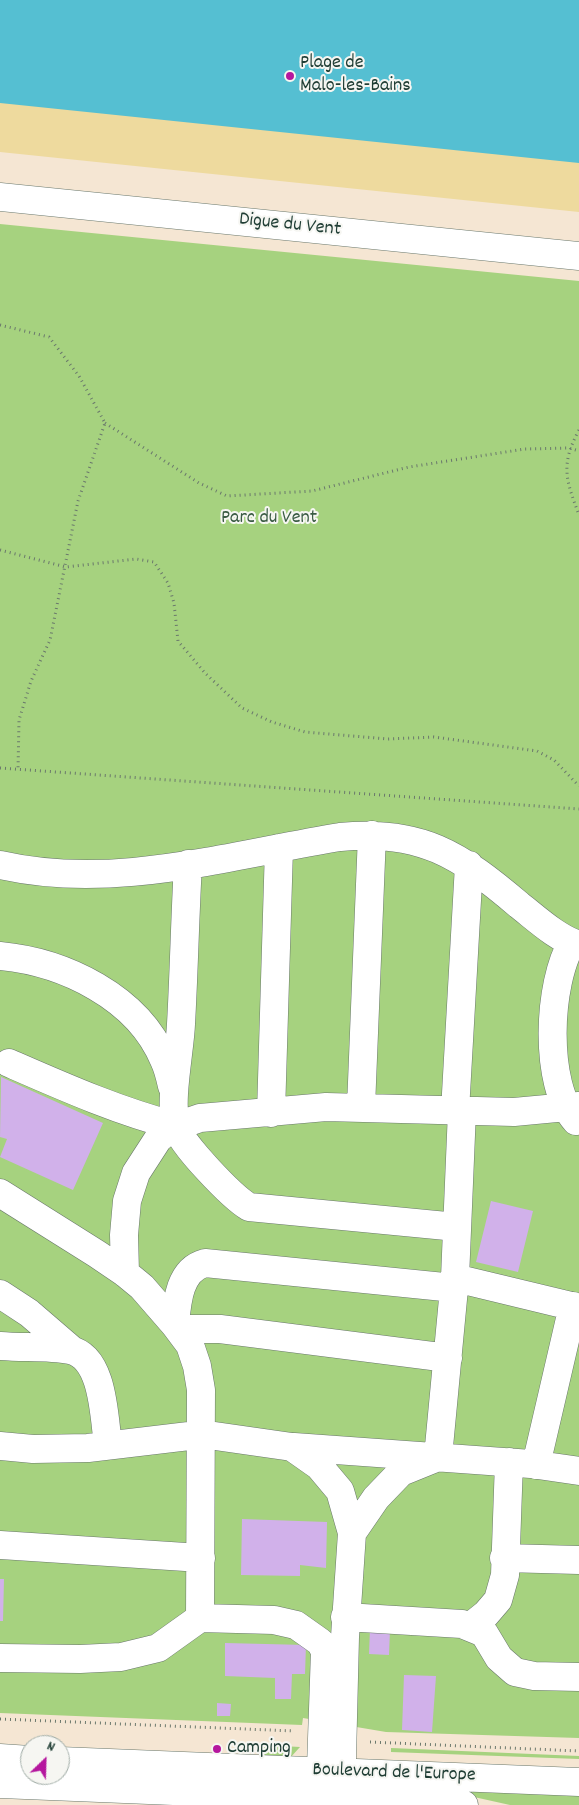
<!DOCTYPE html>
<html>
<head>
<meta charset="utf-8">
<style>
  body { margin:0 }
  #map { position:relative; width:579px; height:1805px; overflow:hidden; background:#f5e6d3; font-family:Dekko,sans-serif }
  canvas { display:block }
  .north { position:absolute; left:20px; top:1735px; width:50px; height:50px; box-sizing:border-box; background:#f6f6f2; border:1px solid #a0aca6; border-radius:50%; rotate:24deg; font-size:14px; font-weight:700; line-height:20px; text-align:center; color:#1f3d34 }
  .north::after { content:''; display:block; margin:auto; width:18px; height:22px; background:#b5179e; clip-path:polygon(50% 0,100% 100%,50% 72%,0 100%) }
</style>
</head>
<body>
<div id="map">
<canvas width="579" height="1805"></canvas>
<div class="north">N</div>
</div>
<script>
const ctx = document.querySelector('canvas').getContext('2d');
ctx.lineJoin = 'round';
function fillPath(path, color) {
  ctx.fillStyle = color;
  ctx.fill(path, 'evenodd');
}
function trace(path, color, width, dash) {
  ctx.strokeStyle = color;
  ctx.lineWidth = width;
  ctx.lineCap = dash ? 'butt' : 'round';
  ctx.setLineDash(dash || []);
  ctx.stroke(path);
}
function label(font, color, halo, rows, align = 'center') {
  ctx.font = font + ' Dekko,sans-serif';
  ctx.lineWidth = 4;
  ctx.setLineDash([]);
  ctx.textBaseline = 'middle';
  ctx.strokeStyle = halo;
  ctx.fillStyle = color;
  for (const [text, x, y, turn = 0] of rows) {
    ctx.save();
    ctx.translate(x, y);
    ctx.rotate((+turn || 0) * Math.PI / 180);
    ctx.textAlign = isNaN(turn) ? turn : align;
    if (halo) ctx.strokeText(text, 0, 0);
    ctx.fillText(text, 0, 0);
    ctx.restore();
  }
}
fillPath(new Path2D(`
  M 0,224 L 579,281 L 579,1738 L 386,1732 L 303,1718 L 302,1725 L 0,1713 Z
  M 264,1745 L 300,1747 L 290,1758 L 263,1761 Z
  M 391,1748 L 579,1756 L 579,1759 L 391,1752 Z
  M 364,1782 L 579,1788 L 579,1805 L 510,1805 L 474,1797 Z`), '#a6d27f');
fillPath(new Path2D(`
  M 0,0 L 579,0 L 579,212 L 0,152 Z`), '#eeda9e');
fillPath(new Path2D(`
  M 0,0 L 579,0 L 579,163 L 0,103 Z`), '#55bfd2');
fillPath(new Path2D(`
  M 1,1077 L 103,1123 L 73,1190 L 0,1157 L 7,1139 L 0,1137 Z
  M 491,1201 L 533,1211 L 518,1272 L 476,1262 Z
  M 242,1519 L 327,1522 L 326,1568 L 300,1565 L 300,1576 L 241,1575 Z
  M 0,1579 L 4,1579 L 3,1621 L 0,1621 Z
  M 370,1629 L 390,1630 L 389,1655 L 369,1654 Z
  M 225,1643 L 306,1645 L 305,1674 L 292,1674 L 291,1699 L 275,1699 L 275,1678 L 225,1676 Z
  M 404,1675 L 436,1676 L 432,1732 L 402,1730 Z
  M 217,1703 L 231,1704 L 230,1716 L 217,1716 Z`), '#d1b1ea');
const minor = new Path2D(`
  M 0,197 L 579,256
  M 188,864 C 185,917 184,971 181,1024 C 180,1051 169,1100 176,1126 C 181,1144 232,1197 249,1207 L 457,1227
  M 0,865 C 113,891 229,855 340,837 C 421,829 460,855 519,905 C 537,919 557,938 579,945
  M 572,943 C 548,982 543,1085 576,1121
  M 0,956 C 64,962 138,997 164,1060 C 168,1068 170,1077 172,1086
  M 9,1063 C 64,1087 118,1111 176,1126
  M 361,1107 L 372,835
  M 455,1111 L 469,865
  M 271,1113 L 279,848
  M 0,1193 L 97,1254 L 125,1273 L 142,1287 L 175,1325 L 190,1345 L 197,1366 L 201,1390 L 200,1618
  M 125,1273 L 124,1235 L 127,1201 L 136,1173 L 158,1139 L 171,1128 L 200,1118 L 326,1107 L 514,1112 L 579,1106
  M 455,1278 L 579,1308
  M 0,1294 L 29,1313 L 72,1350
  M 175,1325 C 177,1302 179,1270 205,1263 L 454,1288
  M 180,1331 L 190,1329 L 220,1329 L 448,1358
  M 0,1346 C 23,1348 48,1346 70,1350 C 104,1357 104,1418 108,1445
  M 0,1446 L 33,1449 L 88,1448 L 189,1436 L 215,1436 L 292,1447 L 319,1466 L 340,1491 L 352,1533 L 345,1637 L 341,1798
  M 294,1447 L 531,1464 L 579,1471
  M 536,1465 L 573,1306
  M 352,1533 L 376,1498 L 401,1472 L 438,1457 L 455,1278 L 462,1111
  M 0,1545 L 201,1558
  M 504,1558 L 579,1560
  M 345,1617 L 462,1624 L 484,1633 L 499,1658 L 515,1672 L 534,1676 L 579,1677
  M 471,1626 L 486,1614 L 498,1600 L 505,1575 L 509,1462
  M 0,1658 L 80,1659 L 121,1657 L 158,1648 L 200,1618 L 274,1620 L 296,1625 L 320,1642 L 325,1651 L 320,1797
  M 0,1758 L 30,1760
  M 60,1761 L 579,1782
  M 0,1784 L 421,1801 L 464,1805`);
trace(minor, '#6a786c', 29);
trace(new Path2D(`
  M 0,325 L 49,337 L 79,376 L 105,423 L 78,501 L 50,640 L 31,681 L 19,720 L 18,770
  M 105,423 L 199,483 L 227,496 L 312,491 L 409,467 L 525,449 L 569,448 L 579,451
  M 579,430 C 560,465 566,480 579,515
  M 0,550 L 66,567 L 136,559 L 154,562 L 168,583 L 174,603 L 178,641 L 205,673 L 242,708 L 272,722 L 305,732 L 388,739 L 434,737 L 537,751 L 554,760 L 579,786
  M 0,768 L 579,809
  M 0,1719 L 294,1731
  M 370,1742 L 579,1751`), '#6a786c', 3, [1, 4]);
trace(minor, '#fff', 28);
for (const [x, y, r, color] of [
  [290,76,5,"#b5179e"],
  [217,1749,5,"#b5179e"]
]) {
  const dot = new Path2D();
  dot.arc(x, y, r, 0, 2 * Math.PI);
  ctx.fillStyle = color;
  ctx.fill(dot);
  trace(dot, '#f6f6f2', 2);
}
label('20px', '#1f3d34', '#f6f6f2', [
  ["Plage de",300,64],
  ["Malo-les-Bains",300,87],
  ["Camping",227,1749]
], 'left');
label('20px', '#1f3d34', '#f6f6f2', [
  ["Digue du Vent",290,226,6],
  ["Boulevard de l'Europe",394,1774,2]
]);
label('20px', '#3a5b43', '#f6f6f2', [
  ["Parc du Vent",269,519]
]);
</script>
</body>
</html>
